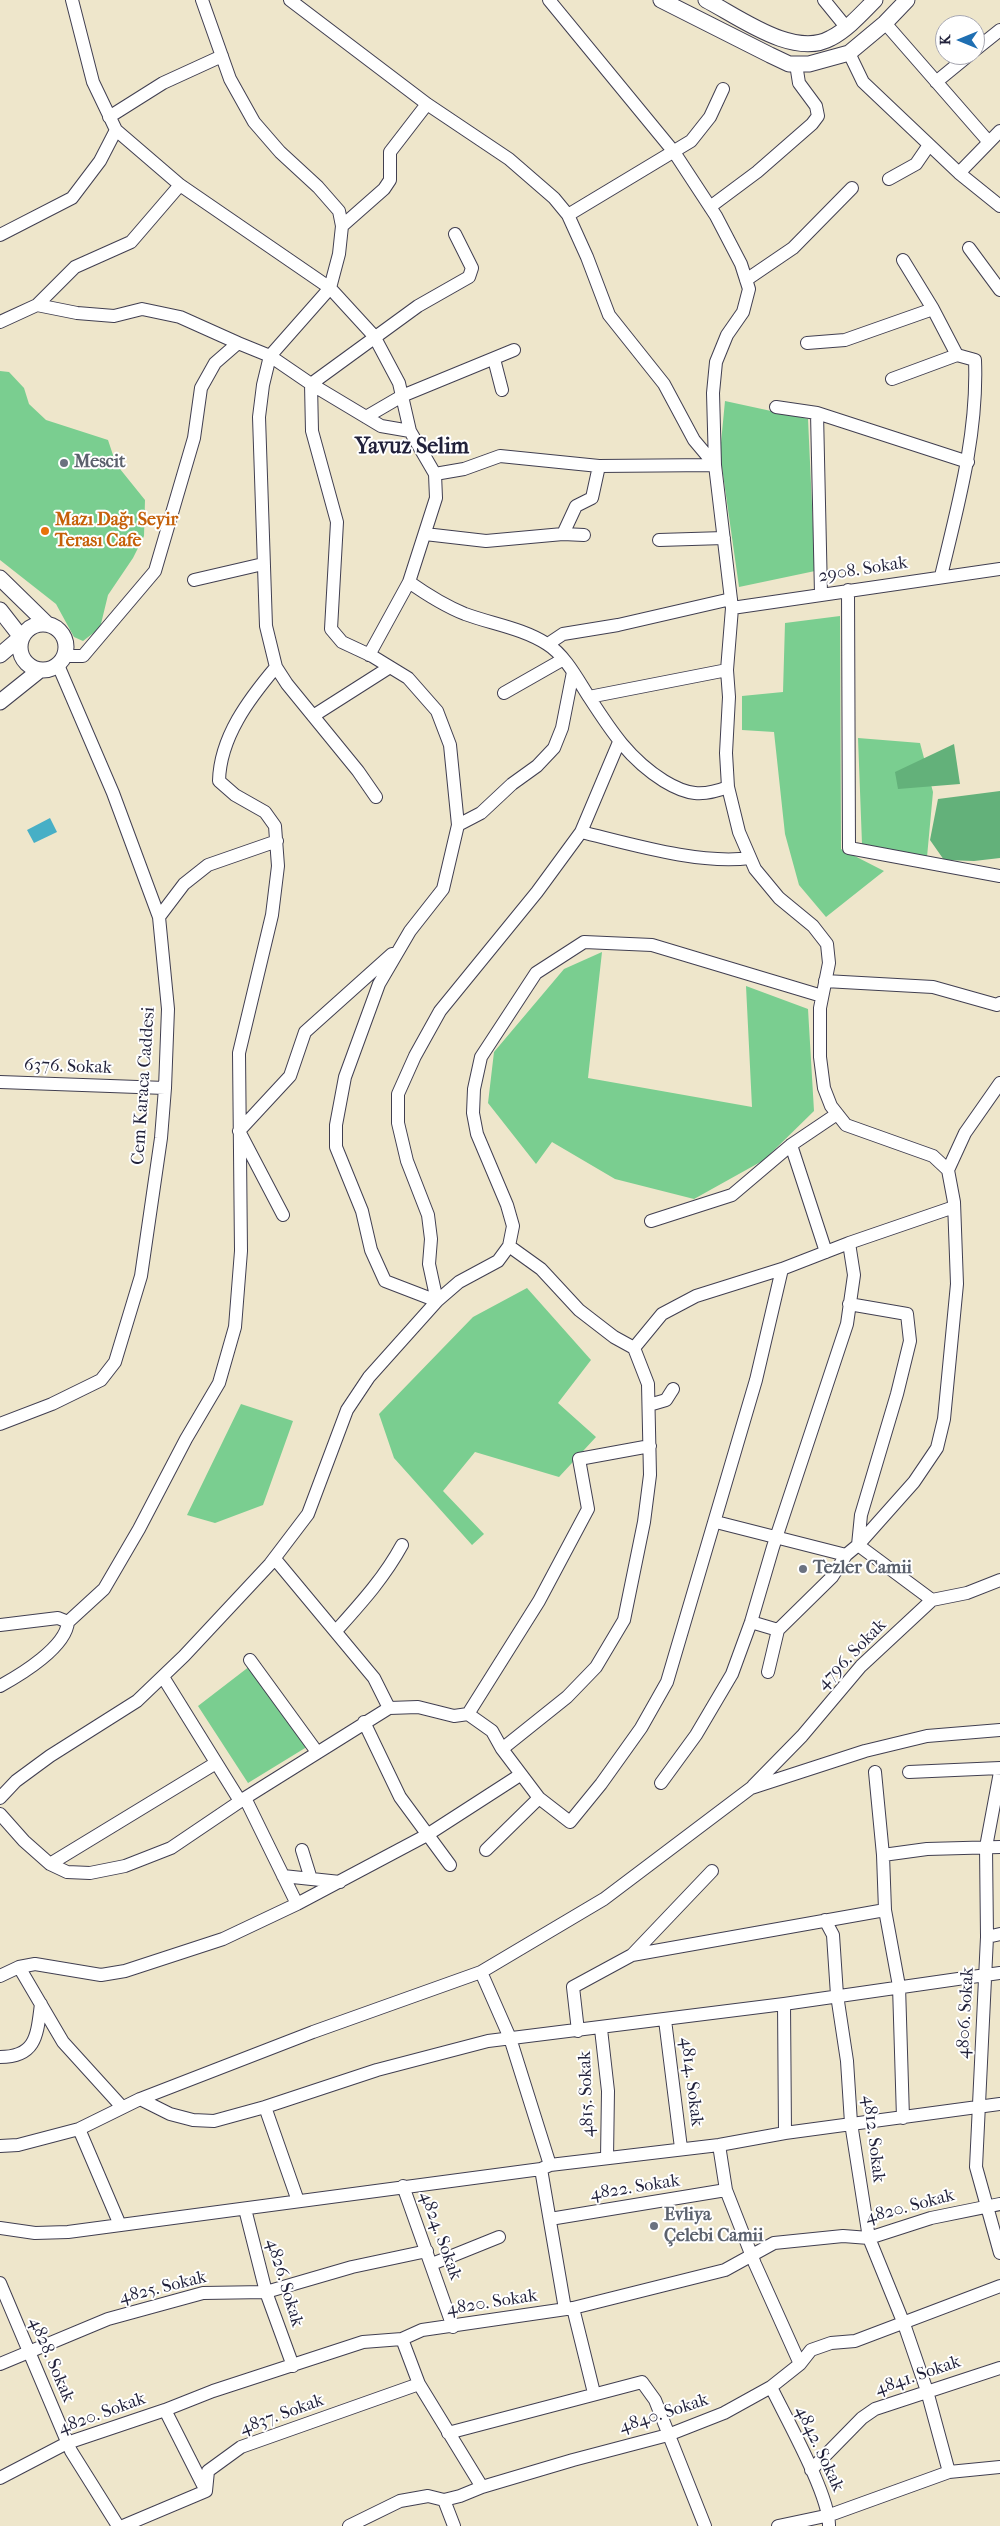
<!DOCTYPE html>
<html>
<head>
<meta charset="utf-8">
<style>
  body { margin:0 }
  #map { position:relative; width:1000px; height:2526px; overflow:hidden; background:#eee6cb; font-family:"IM FELL French Canon",serif }
  canvas { display:block }
  .north { position:absolute; left:935px; top:15px; width:50px; height:50px; box-sizing:border-box; background:#fff; border:1px solid #a7a7b1; border-radius:50%; rotate:270deg; font-size:14px; font-weight:700; line-height:20px; text-align:center; color:#22223b }
  .north::after { content:''; display:block; margin:auto; width:18px; height:22px; background:#1f6fb2; clip-path:polygon(50% 0,100% 100%,50% 72%,0 100%) }
</style>
</head>
<body>
<div id="map">
<canvas width="1000" height="2526"></canvas>
<div class="north">K</div>
</div>
<script>
const ctx = document.querySelector('canvas').getContext('2d');
ctx.lineJoin = 'round';
function fillPath(path, color) {
  ctx.fillStyle = color;
  ctx.fill(path, 'evenodd');
}
function trace(path, color, width, dash) {
  ctx.strokeStyle = color;
  ctx.lineWidth = width;
  ctx.lineCap = dash ? 'butt' : 'round';
  ctx.setLineDash(dash || []);
  ctx.stroke(path);
}
function label(font, color, halo, rows, align = 'center') {
  ctx.font = font + ' "IM FELL French Canon",serif';
  ctx.lineWidth = 4;
  ctx.setLineDash([]);
  ctx.textBaseline = 'middle';
  ctx.strokeStyle = halo;
  ctx.fillStyle = color;
  for (const [text, x, y, turn = 0] of rows) {
    ctx.save();
    ctx.translate(x, y);
    ctx.rotate((+turn || 0) * Math.PI / 180);
    ctx.textAlign = isNaN(turn) ? turn : align;
    if (halo) ctx.strokeText(text, 0, 0);
    ctx.fillText(text, 0, 0);
    ctx.restore();
  }
}
fillPath(new Path2D(`
  M 0,371 L 9,372 L 24,388 L 29,404 L 46,420 L 108,440 L 116,464 L 145,500 L 144,536 L 133,558 L 108,595 L 100,628 L 83,641 L 74,637 L 56,604 L 0,560 Z
  M 725,401 L 808,419 L 815,571 L 739,587 L 720,453 Z
  M 840,616 L 841,849 L 884,871 L 826,917 L 799,885 L 785,834 L 774,732 L 742,730 L 742,696 L 783,692 L 785,623 Z
  M 858,738 L 920,743 L 933,792 L 927,857 L 862,844 Z
  M 602,952 L 588,1078 L 752,1107 L 746,986 L 808,1009 L 814,1111 L 764,1160 L 694,1199 L 615,1179 L 552,1142 L 536,1164 L 488,1103 L 494,1052 L 564,969 Z
  M 527,1288 L 591,1360 L 558,1403 L 596,1437 L 559,1477 L 475,1452 L 443,1491 L 484,1534 L 472,1545 L 394,1458 L 379,1414 L 473,1317 Z
  M 241,1404 L 293,1421 L 263,1505 L 215,1523 L 187,1515 Z
  M 250,1666 L 310,1745 L 248,1783 L 198,1706 Z`), '#7ace90');
fillPath(new Path2D(`
  M 954,744 L 960,784 L 898,789 L 895,772 Z
  M 1000,791 L 1000,858 L 974,861 L 944,860 L 930,840 L 938,799 Z`), '#63b17a');
fillPath(new Path2D(`
  M 50,818 L 57,832 L 34,843 L 27,830 Z`), '#47afc6');
const minor = new Path2D(`
  M 72,0 L 93,82 L 116,130 L 180,185 L 330,288 L 374,336 L 399,383 L 410,431 L 435,474 L 436,498 L 409,582 C 426,594 445,606 465,614 C 492,624 522,628 547,644 C 565,655 578,680 589,697 C 611,731 629,759 664,781 C 687,795 702,797 728,787
  M 290,0 L 427,104 L 509,159 L 554,198 L 568,215 L 587,257 L 609,315 L 664,384 L 694,440 L 715,465
  M 549,0 L 674,152 L 716,216 L 741,264 L 749,289 L 743,312 L 727,335 L 716,362 L 713,393 L 715,465 L 732,608 L 727,670 L 729,697 L 726,753 L 728,787 L 739,832 L 755,869 L 779,898 L 813,926 L 827,944 L 829,963 L 820,1008 L 820,1057 L 824,1088 L 831,1106 L 846,1125 L 933,1156 L 948,1170 L 954,1202 L 957,1284 L 944,1419 L 937,1448 L 914,1482 L 858,1545 L 846,1555 L 832,1577 L 778,1630 L 751,1622
  M 824,0 L 846,27
  M 885,23 L 988,141
  M 975,50 L 1000,30
  M 849,53 L 863,82 L 959,173 L 1000,206
  M 936,82 L 969,55
  M 109,117 L 163,83 L 222,56
  M 959,173 L 1000,131
  M 889,179 L 916,164 L 929,145
  M 710,207 L 757,172 L 812,124 L 818,116 L 816,106 L 799,83 L 796,64
  M 568,215 L 691,141 L 710,117 L 723,89
  M 342,226 L 384,189 L 390,180 L 390,152 L 427,104
  M 0,235 L 72,198 L 100,161 L 116,130
  M 969,248 L 1000,290
  M 903,260 L 933,309 L 957,355 L 975,360 C 978,434 958,505 941,576
  M 746,280 L 793,248 L 852,188
  M 37,305 L 75,267 L 131,242 L 180,185
  M 0,322 L 37,305 L 77,313 L 114,316 L 142,309 L 180,317 L 238,343
  M 807,343 L 845,340 L 933,309
  M 494,359 L 502,390
  M 892,379 L 957,355
  M 776,407 L 817,413 L 968,462
  M 817,413 L 821,594
  M 366,417 L 402,396 L 514,350
  M 435,474 L 464,469 L 500,456 L 599,466 L 715,465
  M 425,534 L 486,541 L 563,534 L 576,506 L 592,498 L 599,466
  M 563,534 L 584,535
  M 659,540 L 724,538
  M 194,580 L 263,564
  M 848,590 L 849,848 L 1000,876
  M 732,608 L 1000,569
  M 548,644 L 563,634 L 618,625 L 731,599
  M 369,655 L 409,582
  M 64,656 L 83,656 L 155,571 L 194,438 L 201,388 L 215,363 L 238,343 L 270,356 L 330,288 L 339,254 L 342,226 L 339,211 L 318,187 L 280,152 L 254,122 L 230,79 L 202,0
  M 504,693 L 562,660
  M 589,697 L 727,670
  M 313,716 L 390,667
  M 376,797 L 358,771 L 287,684 L 276,667 L 266,626 L 259,417 L 263,385 L 270,356 L 311,384 L 381,426 L 410,431
  M 458,825 L 481,813 L 512,784 L 537,766 L 554,748 L 562,728 L 573,672
  M 581,832 C 631,844 700,865 750,858
  M 159,917 L 184,884 L 208,865 L 277,841
  M 825,981 L 933,987 L 997,1005 L 1000,1003
  M 0,1082 L 165,1088
  M 791,1145 L 826,1252
  M 948,1170 L 965,1133 L 1000,1083
  M 283,1215 L 239,1131 L 290,1076 L 305,1032 L 392,954
  M 651,1221 L 732,1195 L 791,1145 L 837,1114
  M 437,1301 L 385,1281 L 371,1250 L 362,1211 L 336,1147 L 336,1125 L 345,1077 L 379,984 L 410,931 L 443,889 L 458,825 L 450,745 L 437,711 L 408,678 L 372,656 L 342,642 L 331,629 L 337,522 L 312,431 L 311,384 L 418,306 L 469,277 L 472,268 L 455,234
  M 437,1301 L 429,1264 L 431,1239 L 428,1215 L 407,1161 L 398,1123 L 398,1094 L 415,1056 L 440,1011 L 537,892 L 581,832 L 619,742
  M 849,1304 L 907,1314 L 910,1341 L 897,1394 L 861,1515 L 858,1545
  M 634,1348 L 662,1314 L 696,1296 L 782,1269 L 849,1243 L 954,1207
  M 649,1405 L 666,1400 L 673,1389
  M 0,1424 L 52,1404 L 101,1380 L 115,1362 L 141,1276 L 161,1138 L 165,1088 L 168,1009 L 159,917 L 113,793 L 58,665
  M 716,1522 L 846,1555
  M 858,1545 L 932,1600
  M 275,1559 L 374,1678 L 389,1708
  M 0,1625 L 58,1618 L 68,1622
  M 336,1631 C 361,1603 384,1578 402,1545
  M 250,1660 L 317,1752
  M 768,1672 L 778,1630
  M 163,1677 L 240,1801
  M 0,1686 C 22,1674 66,1647 68,1622 L 104,1589 L 139,1529 L 186,1439 L 219,1383 L 235,1327 L 241,1251 L 239,1053 L 272,915 L 278,866 L 275,826 L 265,812 L 235,795 L 219,781 C 220,737 249,699 276,667
  M 468,1714 L 539,1601 L 588,1509 L 579,1459 L 650,1446
  M 364,1722 L 400,1797 L 450,1865
  M 502,1749 L 567,1697 L 596,1667 L 624,1620 L 644,1522 L 650,1475 L 648,1384 L 634,1348 L 614,1337 L 579,1310 L 541,1269 L 509,1246
  M 875,1772 L 883,1855
  M 909,1772 L 1000,1768
  M 1000,1772 L 986,1847 L 987,1937 L 976,2167 L 1000,2253
  M 661,1783 L 696,1735 L 732,1674 L 751,1622 L 773,1547 L 847,1324 L 854,1275 L 849,1243
  M 753,1786 L 802,1736 L 861,1666 L 932,1600 L 967,1593 L 1000,1580
  M 0,1798 L 16,1781 L 50,1756 L 137,1701 L 184,1656 L 270,1564 L 308,1514 L 347,1410 L 369,1377 L 437,1301 L 459,1282 L 498,1261 L 509,1246 L 513,1226 L 507,1205 L 477,1134 L 473,1113 L 474,1089 L 481,1057 L 536,973 L 584,942 L 652,945 L 822,996
  M 245,1798 L 297,1904
  M 0,1814 L 24,1841 L 50,1864 L 67,1872 L 90,1873 L 125,1866 L 171,1848 L 245,1798 L 389,1708 L 418,1707 L 454,1716 L 468,1714 L 492,1731 L 502,1749 L 539,1798 L 570,1822 L 601,1784 L 641,1728 L 667,1682 L 756,1380 L 782,1269
  M 302,1850 L 311,1879
  M 486,1850 L 539,1798
  M 50,1864 L 216,1763
  M 283,1876 L 340,1882
  M 885,1910 L 899,1986 L 903,2118
  M 825,1920 L 833,1935 L 837,1995 L 847,2061 L 851,2123 L 869,2238 L 904,2324 L 927,2391 L 949,2472
  M 987,1937 L 1000,1934
  M 632,1955 L 712,1871
  M 19,1967 L 63,2042 L 122,2107
  M 481,1972 L 510,2038 L 550,2165
  M 0,1976 L 19,1967 L 35,1964 L 101,1975 L 125,1971 L 223,1939 L 297,1904 L 427,1835 L 520,1775
  M 784,2004 L 785,2133
  M 665,2020 L 681,2148
  M 601,2029 L 608,2091 L 607,2158
  M 578,2031 L 573,1987 L 632,1955 L 885,1910 L 883,1855 L 927,1849 L 1000,1847
  M 0,2057 C 37,2057 37,2034 41,2004
  M 140,2099 L 170,2114 L 193,2120 L 214,2121 L 265,2107 L 377,2070 L 488,2041 L 784,2004 L 1000,1973
  M 265,2107 L 298,2201
  M 79,2129 L 120,2225
  M 719,2145 L 726,2190 L 755,2264 L 800,2364
  M 0,2146 L 18,2145 L 79,2129 L 140,2099 L 313,2032 L 481,1972 L 604,1899 L 751,1788 L 865,1751 L 927,1736 L 1000,1730
  M 541,2169 L 565,2309
  M 403,2186 L 453,2327
  M 245,2209 L 266,2292 L 293,2366
  M 550,2219 L 726,2190
  M 0,2228 L 35,2233 L 68,2232 L 541,2169 L 550,2165 L 719,2145 L 785,2133 L 1000,2104
  M 432,2264 L 499,2237
  M 0,2283 L 71,2451 L 118,2526
  M 573,2308 L 594,2393
  M 402,2339 L 419,2384 L 482,2487
  M 0,2364 L 108,2319 L 203,2293 L 266,2292 L 352,2267 L 427,2251
  M 771,2387 C 786,2418 830,2496 829,2526
  M 165,2410 L 206,2491
  M 448,2433 L 642,2382 L 655,2400 L 705,2526
  M 811,2470 L 862,2418 L 875,2409 L 1000,2368
  M 0,2478 L 67,2443 L 165,2410 L 213,2391 L 363,2342 L 402,2339 L 422,2330 L 573,2308 L 725,2270 L 774,2243 L 843,2236 L 869,2238 L 931,2218 L 1000,2204
  M 444,2500 L 454,2526
  M 123,2526 L 206,2491 L 208,2471 L 241,2447 L 419,2384
  M 349,2526 L 400,2501 L 428,2496 L 444,2500 L 460,2496 L 482,2487 L 573,2460 L 668,2435 L 724,2413 L 771,2387 L 800,2364 L 811,2350 L 831,2343 L 855,2341 L 1000,2286
  M 778,2526 L 830,2515 L 949,2472 L 1000,2467`);
const major = new Path2D(`
  M 661,0 L 770,55 L 789,64 L 809,64 L 849,53 L 885,23 L 907,0
  M 706,0 C 739,17 794,59 831,38 C 848,29 862,13 875,0
  M 0,578 L 46,623
  M 0,610 L 21,637 L 0,655
  M20 647a23 23 0 1 1 46 0a23 23 0 1 1-46 0Z
  M 0,702 L 40,670`);
trace(minor, '#413f51', 14);
trace(major, '#413f51', 17);
trace(minor, '#fff', 12);
trace(major, '#fff', 15);
for (const [x, y, r, color] of [
  [64,463,5,"#6b7280"],
  [45,531,5,"#e8710a"],
  [803,1569,5,"#6b7280"],
  [654,2226,5,"#6b7280"]
]) {
  const dot = new Path2D();
  dot.arc(x, y, r, 0, 2 * Math.PI);
  ctx.fillStyle = color;
  ctx.fill(dot);
  trace(dot, '#fff', 2);
}
label('bold 18px', '#5b616d', '#fff', [
  ["Mescit",74,463],
  ["Tezler Camii",813,1569],
  ["Evliya",664,2216],
  ["Çelebi Camii",664,2237]
], 'left');
label('bold 18px', '#c56008', '#fff', [
  ["Mazı Dağı Seyir",55,521],
  ["Terası Cafe",55,542]
], 'left');
label('18px', '#22223b', '#fff', [
  ["2908. Sokak",863,570,-9],
  ["6376. Sokak",68,1067,2],
  ["Cem Karaca Caddesi",144,1086,-86],
  ["4796. Sokak",852,1655,-46],
  ["4806. Sokak",966,2013,-87],
  ["4814. Sokak",691,2082,83],
  ["4815. Sokak",587,2094,-92],
  ["4812. Sokak",873,2139,83],
  ["4822. Sokak",635,2188,-9],
  ["4820. Sokak",910,2207,-15],
  ["4824. Sokak",440,2236,70],
  ["4826. Sokak",284,2283,73],
  ["4825. Sokak",163,2288,-14],
  ["4820. Sokak",492,2303,-9],
  ["4828. Sokak",51,2360,67],
  ["4841. Sokak",918,2376,-19],
  ["4820. Sokak",102,2414,-20],
  ["4840. Sokak",664,2414,-18],
  ["4837. Sokak",282,2415,-20],
  ["4842. Sokak",819,2449,65]
]);
label('bold 22px', '#22223b', '#fff', [
  ["Yavuz Selim",412,448]
]);
</script>
</body>
</html>
